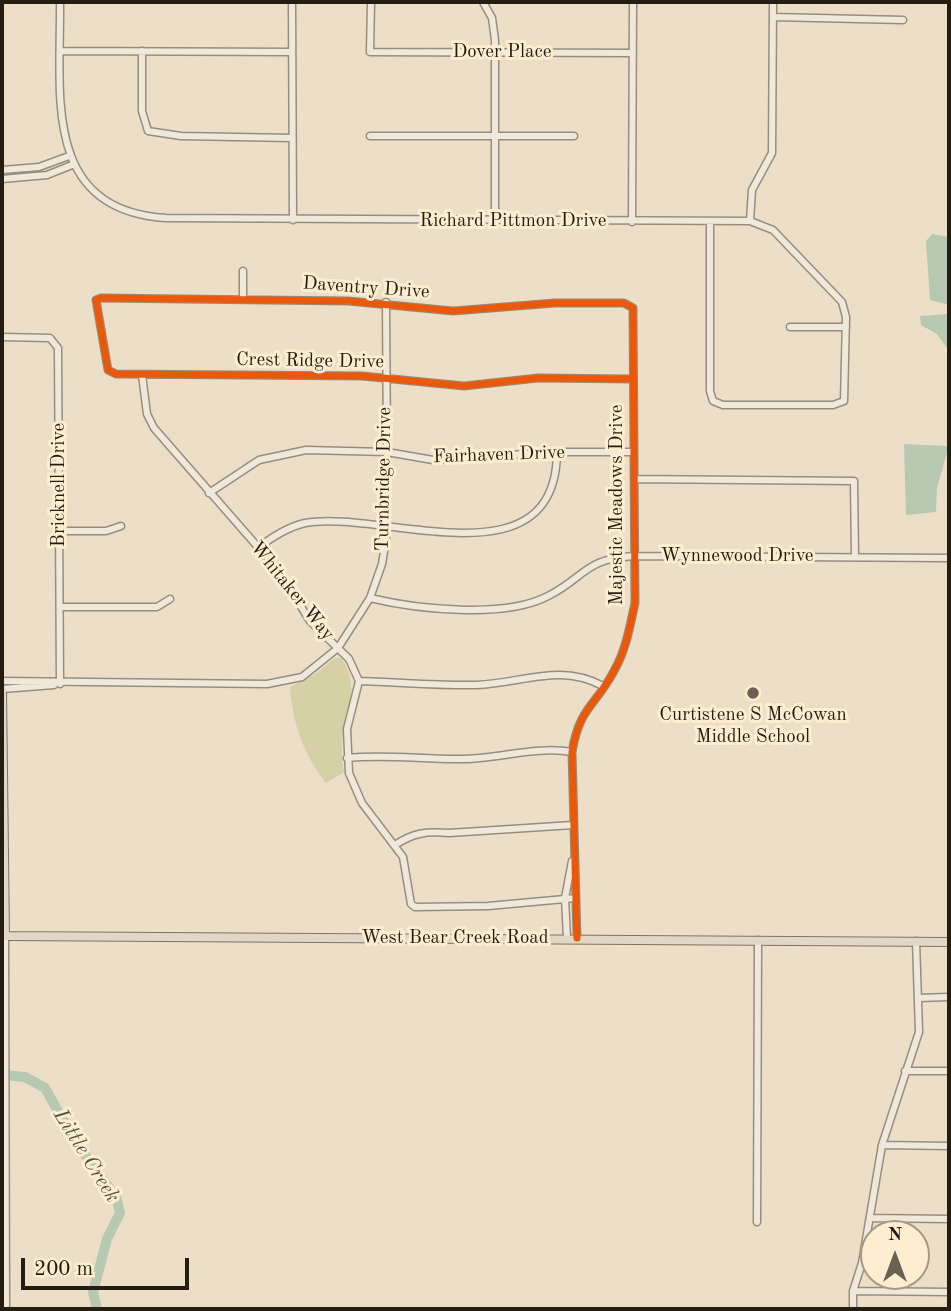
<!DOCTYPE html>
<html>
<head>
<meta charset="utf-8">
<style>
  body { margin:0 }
  #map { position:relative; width:951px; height:1311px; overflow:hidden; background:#eddfc7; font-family:"Old Standard TT",serif }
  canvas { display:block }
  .frame { position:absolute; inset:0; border:4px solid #251c12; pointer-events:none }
  .north { position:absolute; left:860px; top:1220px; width:70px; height:70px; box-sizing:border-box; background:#fdedd1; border:2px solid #a79985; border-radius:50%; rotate:0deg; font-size:19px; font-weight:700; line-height:28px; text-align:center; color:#251c12 }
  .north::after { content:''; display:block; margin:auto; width:24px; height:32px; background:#6b6051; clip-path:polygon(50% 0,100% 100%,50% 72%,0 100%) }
  .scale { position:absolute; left:21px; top:1258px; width:168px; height:32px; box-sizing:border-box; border:4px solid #251c12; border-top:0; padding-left:9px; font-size:21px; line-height:24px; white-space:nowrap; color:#251c12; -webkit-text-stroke:5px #fdedd1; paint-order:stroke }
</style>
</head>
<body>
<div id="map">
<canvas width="951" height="1311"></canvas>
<div class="frame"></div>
<div class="north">N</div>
<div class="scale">200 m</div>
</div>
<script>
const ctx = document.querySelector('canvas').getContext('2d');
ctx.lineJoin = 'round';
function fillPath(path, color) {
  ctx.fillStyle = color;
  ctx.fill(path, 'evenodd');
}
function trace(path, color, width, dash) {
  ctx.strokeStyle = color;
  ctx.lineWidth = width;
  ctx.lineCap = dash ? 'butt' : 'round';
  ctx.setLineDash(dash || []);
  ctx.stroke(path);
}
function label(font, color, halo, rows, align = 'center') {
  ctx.font = font + ' "Old Standard TT",serif';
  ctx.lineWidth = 6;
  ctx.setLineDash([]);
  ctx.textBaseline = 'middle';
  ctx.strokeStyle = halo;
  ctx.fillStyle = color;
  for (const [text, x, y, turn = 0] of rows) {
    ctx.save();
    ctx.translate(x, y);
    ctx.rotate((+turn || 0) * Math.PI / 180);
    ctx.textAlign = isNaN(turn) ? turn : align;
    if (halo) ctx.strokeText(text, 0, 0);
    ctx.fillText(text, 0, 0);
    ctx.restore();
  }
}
fillPath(new Path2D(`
  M 335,658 L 341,658 C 360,685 348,704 343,733 C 341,746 342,759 344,772 L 326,783 C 303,753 293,725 290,687 L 315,674 Z`), '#d6d0a6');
fillPath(new Path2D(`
  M 932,234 L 949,237 L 949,305 L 930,300 L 926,241 Z
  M 949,314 L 949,351 L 937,334 L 921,325 L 920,316 Z
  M 904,444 L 949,446 L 937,488 L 936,512 L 906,515 Z`), '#b7c9b3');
trace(new Path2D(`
  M 2,1075 L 25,1077 L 45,1088 L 74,1140 L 116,1197 L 120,1213 L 107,1239 L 93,1292 L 97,1309`), '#b7c9b3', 10);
const minor = new Path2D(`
  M 60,2 C 61,94 41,210 166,218 L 750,221 L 773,230 L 842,302 L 846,317 L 844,401 L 833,405 L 723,405 L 713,401 L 710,391 L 710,222
  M 292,2 L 293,220
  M 371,2 L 370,52 L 633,53
  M 483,2 L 492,18 L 495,40 L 495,221
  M 773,17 L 903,20
  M 61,51 L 292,52
  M 142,51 L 142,111 L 148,131 L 181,136 L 292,138
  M 370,136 L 574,136
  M 2,170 L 39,167 L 69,156
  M 2,179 L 47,175 L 72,165
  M 750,221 L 752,190 L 772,153 L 773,2
  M 632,222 L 633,2
  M 243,271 L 243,299
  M 790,327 L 846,327
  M 2,337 L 50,338 L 58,348 L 60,684
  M 142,375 L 147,414 L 154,428 L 278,570 L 310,621 L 349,659 L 359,681 L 347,729 L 349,773 L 362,803 L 403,857 L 411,904 L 415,907 L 488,906 L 576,898
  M 634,479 L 854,481 L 855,557
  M 209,493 L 259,460 L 306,450 L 387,452 L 433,460 L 557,452 L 634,452
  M 59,531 L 106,531 L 121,526
  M 258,548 C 272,537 288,527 305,523 C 382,509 556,587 557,452
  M 370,598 C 416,609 505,619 548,596 C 586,577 583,559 634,556 L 949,558
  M 60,607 L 157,607 L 170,599
  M 2,681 L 267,684 L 302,677 L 338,648 L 370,598 L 382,564 L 386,540 L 387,452 L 386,302
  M 359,681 C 398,682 438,686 477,685 C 523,683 560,663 603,686
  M 2,689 L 54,685
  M 347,758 C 387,754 426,760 465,759 C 500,758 538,746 572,752
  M 395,845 C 413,833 426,831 449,833 L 573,825
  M 2,936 L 5,936 L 6,1309
  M 567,938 L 565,898 L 572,861
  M 577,938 L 572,752 C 580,706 595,707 614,671 C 626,650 630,626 635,603 L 633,308 L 624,303 L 555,303 L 453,311 L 348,301 L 101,298 L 96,300 L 108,370 L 116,374 L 362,376 L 464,386 L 538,378 L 633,379
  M 918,998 L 949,997
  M 905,1071 L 949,1071
  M 882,1145 L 949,1146
  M 870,1218 L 949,1219
  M 757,1222 L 758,940
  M 853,1291 L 949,1292
  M 853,1309 L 853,1291 L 862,1263 L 882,1145 L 919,1032 L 916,941`);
const major = new Path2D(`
  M 2,690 L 5,936 L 949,942`);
trace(minor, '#978e80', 9);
trace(major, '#7c7467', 10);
trace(minor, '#efe8db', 6);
trace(major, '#e2d7c6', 8);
trace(new Path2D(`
  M 577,938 L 572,752 C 580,706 595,707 614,671 C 626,650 630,626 635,603 L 633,308 L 624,303 L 555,303 L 453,311 L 348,301 L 101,298 L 96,300 L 108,370 L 116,374 L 362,376 L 464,386 L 538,378 L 633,379`), '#e8590c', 7);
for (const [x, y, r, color] of [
  [753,693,7,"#6b6051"]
]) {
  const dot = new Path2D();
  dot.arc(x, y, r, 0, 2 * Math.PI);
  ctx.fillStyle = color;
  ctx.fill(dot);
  trace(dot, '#fdedd1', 2.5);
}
label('19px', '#251c12', '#fdedd1', [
  ["Dover Place",502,52],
  ["Richard Pittmon Drive",513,221],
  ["Daventry Drive",366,288,4],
  ["Crest Ridge Drive",310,361,1],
  ["Fairhaven Drive",499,455,-2],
  ["Turnbridge Drive",384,479,-89],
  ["Bricknell Drive",59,485,-90],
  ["Majestic Meadows Drive",617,505,-90],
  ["Wynnewood Drive",737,556],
  ["Whitaker Way",292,591,51],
  ["West Bear Creek Road",455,938]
]);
label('19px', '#251c12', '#fdedd1', [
  ["Curtistene S McCowan",753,715],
  ["Middle School",753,737]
]);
label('italic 21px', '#505547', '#fdedd1', [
  ["Little Creek",86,1156,58]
]);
</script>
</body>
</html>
